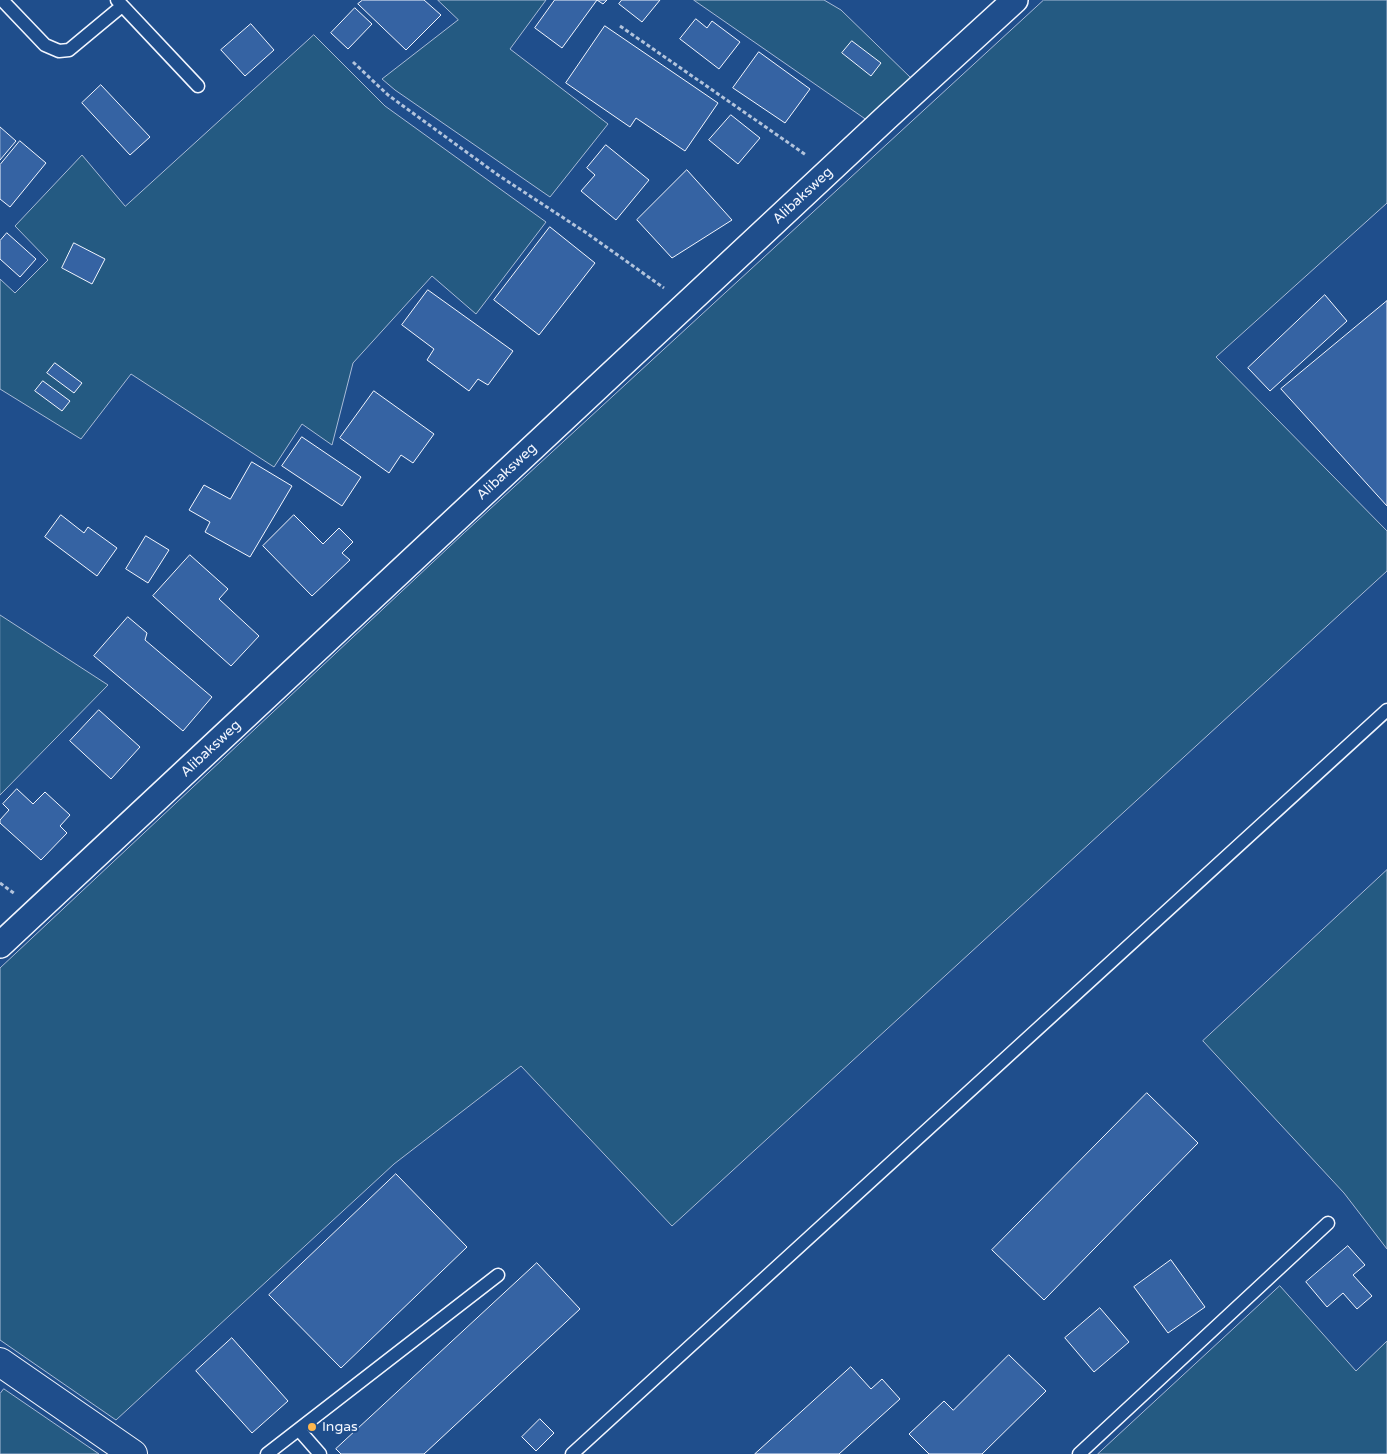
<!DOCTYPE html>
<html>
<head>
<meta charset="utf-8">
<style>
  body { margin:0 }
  canvas { display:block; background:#1f4e8c }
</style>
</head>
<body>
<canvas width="1387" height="1454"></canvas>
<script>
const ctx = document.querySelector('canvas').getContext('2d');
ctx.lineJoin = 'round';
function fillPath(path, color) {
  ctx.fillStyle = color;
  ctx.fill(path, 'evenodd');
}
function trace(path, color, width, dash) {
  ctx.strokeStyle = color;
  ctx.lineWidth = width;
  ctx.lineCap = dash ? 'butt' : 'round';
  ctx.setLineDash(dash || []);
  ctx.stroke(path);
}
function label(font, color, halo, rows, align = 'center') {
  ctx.font = font + ' "Varela Round",sans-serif';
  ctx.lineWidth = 4;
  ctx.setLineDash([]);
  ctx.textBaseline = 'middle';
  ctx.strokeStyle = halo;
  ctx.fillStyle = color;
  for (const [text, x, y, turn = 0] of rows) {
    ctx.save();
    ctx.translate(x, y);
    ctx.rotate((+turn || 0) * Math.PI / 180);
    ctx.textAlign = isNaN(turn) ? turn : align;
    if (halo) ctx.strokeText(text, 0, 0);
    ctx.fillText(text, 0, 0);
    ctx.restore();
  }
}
const green = new Path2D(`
  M 438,0 L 546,0 L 510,49 L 608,124 L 550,197 L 395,90 L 382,79 L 458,20 Z
  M 694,0 L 824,0 L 841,10 L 911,78 L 866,119 Z
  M 1044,0 L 1387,0 L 1387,203 L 1216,357 L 1387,531 L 1387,571 L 672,1226 L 521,1066 L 394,1164 L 116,1420 L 0,1340 L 0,968 L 464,533 Z
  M 314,35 L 385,106 L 546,222 L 476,314 L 432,276 L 353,363 L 332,445 L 302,424 L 274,467 L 131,374 L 81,439 L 0,389 L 0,279 L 15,293 L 48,260 L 15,226 L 82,155 L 125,206 Z
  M 0,615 L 108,685 L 0,795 Z
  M 1387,870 L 1387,1249 L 1344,1193 L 1203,1041 Z
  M 1280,1286 L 1356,1371 L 1387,1341 L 1387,1454 L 1098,1454 Z
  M 4,1389 L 99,1454 L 0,1454 L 0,1394 Z`);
fillPath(green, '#245a82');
trace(green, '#a8bbd7', 1);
const building = new Path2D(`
  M 363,0 L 424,0 L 441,15 L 406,50 L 358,4 Z
  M 555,0 L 607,0 L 603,4 L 597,0 L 562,48 L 535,28 Z
  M 622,0 L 660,0 L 642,22 L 619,4 Z
  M 355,8 L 372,24 L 348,49 L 331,33 Z
  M 696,19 L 707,28 L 712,21 L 740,42 L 719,69 L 680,39 Z
  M 251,24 L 274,50 L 245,76 L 221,50 Z
  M 605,26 L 718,103 L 685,151 L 636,118 L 630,127 L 566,83 Z
  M 852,41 L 881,63 L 871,76 L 842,53 Z
  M 759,52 L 810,89 L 785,123 L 733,88 Z
  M 101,85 L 150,137 L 130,155 L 82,103 Z
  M 731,115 L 760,138 L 738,164 L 709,140 Z
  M 0,127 L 16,141 L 0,160 Z
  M 20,141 L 46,163 L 10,207 L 0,199 L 0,165 Z
  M 606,145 L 649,180 L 616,220 L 581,191 L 595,175 L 587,168 Z
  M 687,170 L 732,220 L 672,258 L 637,220 Z
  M 550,227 L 595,263 L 539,335 L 494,300 Z
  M 7,233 L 36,259 L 20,277 L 0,259 L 0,241 Z
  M 74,243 L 105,259 L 92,284 L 62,268 Z
  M 428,290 L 513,351 L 488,385 L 478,379 L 469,391 L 427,360 L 434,349 L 402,325 Z
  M 1325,295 L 1347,321 L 1270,391 L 1248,368 Z
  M 1387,301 L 1387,506 L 1281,389 Z
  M 55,363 L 82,383 L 74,393 L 47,373 Z
  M 43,381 L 70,401 L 62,411 L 35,391 Z
  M 374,391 L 434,434 L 413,463 L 401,455 L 389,473 L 340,438 Z
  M 302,437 L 361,477 L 342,506 L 282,466 Z
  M 252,462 L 292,486 L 250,557 L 205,532 L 210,522 L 189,510 L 204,485 L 230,499 Z
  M 61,515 L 84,533 L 88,527 L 117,548 L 97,576 L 45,537 Z
  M 294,515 L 323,544 L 339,528 L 353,542 L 342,553 L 350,560 L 312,596 L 263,546 Z
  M 146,536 L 169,550 L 148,583 L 126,569 Z
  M 190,555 L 228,589 L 219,599 L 259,636 L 231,666 L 153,596 Z
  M 128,617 L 147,633 L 145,640 L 212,697 L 183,731 L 94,656 Z
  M 99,710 L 140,747 L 111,779 L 70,741 Z
  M 17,789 L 33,804 L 45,792 L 70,815 L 60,826 L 67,833 L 41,860 L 0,823 L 0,820 L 9,810 L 3,804 Z
  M 1147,1093 L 1198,1143 L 1044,1300 L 992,1250 Z
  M 396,1174 L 467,1247 L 341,1368 L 269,1295 Z
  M 1348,1246 L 1365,1265 L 1353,1275 L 1372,1296 L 1357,1309 L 1343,1293 L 1327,1307 L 1306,1282 Z
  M 1171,1260 L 1205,1307 L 1168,1333 L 1134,1287 Z
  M 537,1263 L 580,1309 L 424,1454 L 341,1454 L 336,1449 Z
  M 1100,1308 L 1129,1342 L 1094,1372 L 1065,1338 Z
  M 232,1338 L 288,1401 L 252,1433 L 196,1371 Z
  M 1009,1355 L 1046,1391 L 982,1454 L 929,1454 L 909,1434 L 944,1401 L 953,1410 Z
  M 851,1367 L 871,1389 L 882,1379 L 900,1399 L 839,1454 L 755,1454 Z
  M 540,1419 L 554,1433 L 536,1451 L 522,1437 Z`);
fillPath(building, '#3563a3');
trace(building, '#f2f6ff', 1);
const lane = new Path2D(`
  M 2,0 L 45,45 L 59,51 L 69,50 L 122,6
  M 117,0 L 198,86
  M 299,1430 L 320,1454
  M 267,1454 L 498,1275
  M 572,1454 L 1387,710
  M 1079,1454 L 1328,1223`);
const street = new Path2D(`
  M 0,945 L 888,116 L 1015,0`);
const secondary = new Path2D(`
  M 0,1362 L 133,1454`);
trace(lane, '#f2f6ff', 15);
trace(street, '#f2f6ff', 28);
trace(secondary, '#f2f6ff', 30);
trace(new Path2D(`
  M 620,26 L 806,155
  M 353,62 L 388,95 L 498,175 L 588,234 L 664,288
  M 0,883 L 15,894`), '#b3c4dc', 3, [4, 2.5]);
trace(lane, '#1f4e8c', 12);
trace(street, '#1f4e8c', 25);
trace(secondary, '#1f4e8c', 28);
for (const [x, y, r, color] of [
  [312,1427,5,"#ffb74d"]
]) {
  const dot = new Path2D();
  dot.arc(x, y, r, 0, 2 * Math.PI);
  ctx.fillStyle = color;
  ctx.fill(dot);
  trace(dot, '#1f4e8c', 2);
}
label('14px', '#f2f6ff', '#1f4e8c', [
  ["Alibaksweg",803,196,-43],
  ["Alibaksweg",507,472,-43],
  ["Alibaksweg",211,749,-43]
]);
label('14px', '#f2f6ff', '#1f4e8c', [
  ["Ingas",322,1427]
], 'left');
</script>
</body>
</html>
